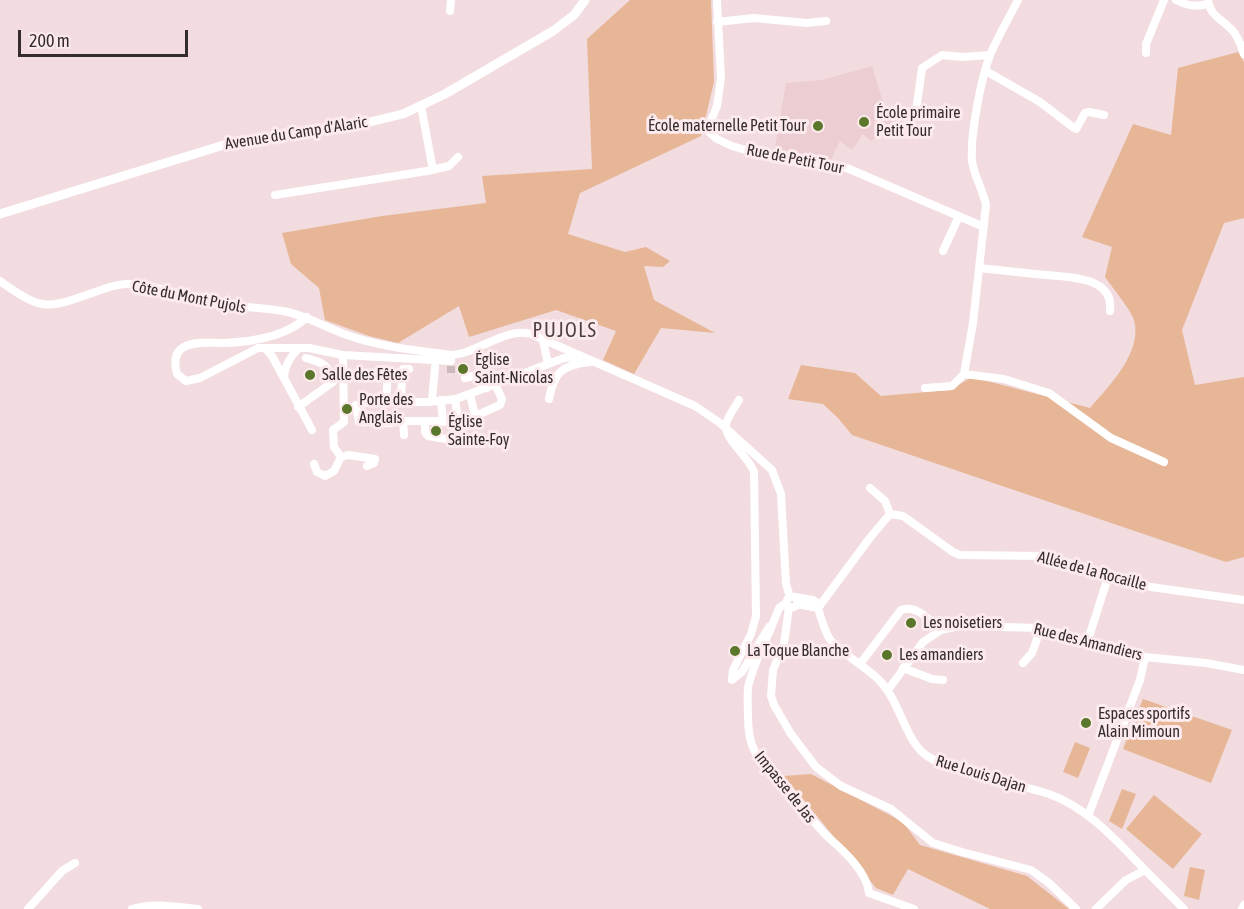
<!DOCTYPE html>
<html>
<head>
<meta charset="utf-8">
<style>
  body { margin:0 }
  #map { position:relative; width:1244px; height:909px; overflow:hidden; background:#f2dcdf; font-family:"Asap Condensed",sans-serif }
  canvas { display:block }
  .scale { position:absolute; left:18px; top:30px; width:170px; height:27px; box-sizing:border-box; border:3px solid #342c2e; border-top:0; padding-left:8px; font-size:18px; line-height:21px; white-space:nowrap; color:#342c2e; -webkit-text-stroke:4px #fceaed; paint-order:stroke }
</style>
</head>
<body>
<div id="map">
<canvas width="1244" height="909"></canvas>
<div class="scale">200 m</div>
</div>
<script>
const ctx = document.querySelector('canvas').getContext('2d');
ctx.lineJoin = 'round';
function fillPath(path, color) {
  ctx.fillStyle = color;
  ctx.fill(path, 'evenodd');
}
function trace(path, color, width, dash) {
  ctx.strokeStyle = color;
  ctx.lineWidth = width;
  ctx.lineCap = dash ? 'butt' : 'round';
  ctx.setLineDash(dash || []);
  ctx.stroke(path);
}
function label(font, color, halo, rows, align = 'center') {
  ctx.font = font + ' "Asap Condensed",sans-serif';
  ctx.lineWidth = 6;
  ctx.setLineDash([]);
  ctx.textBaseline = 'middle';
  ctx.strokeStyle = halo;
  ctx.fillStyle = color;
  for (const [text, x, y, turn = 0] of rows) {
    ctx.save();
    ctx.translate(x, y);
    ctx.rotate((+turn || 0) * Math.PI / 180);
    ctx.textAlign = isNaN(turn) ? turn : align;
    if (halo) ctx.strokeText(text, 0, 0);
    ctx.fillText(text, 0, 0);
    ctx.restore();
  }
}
fillPath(new Path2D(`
  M 872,66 L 883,102 L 895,126 L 871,141 L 863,134 L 852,150 L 840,141 L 830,161 L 774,153 L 786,83 L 822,80 Z`), '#eccdd2');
fillPath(new Path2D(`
  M 630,0 L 711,0 L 714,82 L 701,136 L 580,193 L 568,234 L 625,252 L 646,247 L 670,261 L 663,267 L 644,266 L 654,300 L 715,333 L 661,328 L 634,374 L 603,360 L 616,331 L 556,310 L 469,337 L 459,306 L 398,343 L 369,336 L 325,320 L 319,288 L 291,264 L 282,233 L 382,216 L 486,203 L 482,176 L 592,169 L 587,39 Z
  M 1238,52 L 1244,62 L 1244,218 L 1224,223 L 1182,330 L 1195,385 L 1244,377 L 1244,557 L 1226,562 L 852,435 L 838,418 L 823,404 L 788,399 L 801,365 L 855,373 L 881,396 L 950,390 L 972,377 L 1090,408 C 1109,386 1143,352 1134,320 C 1131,310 1112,287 1105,277 L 1112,247 L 1082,237 L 1133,124 L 1171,135 L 1178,68 Z
  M 1143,699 L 1232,730 L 1211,783 L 1123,749 Z
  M 1075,742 L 1090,748 L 1078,778 L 1063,772 Z
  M 811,774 L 903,822 L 920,845 L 1027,876 L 1069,909 L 990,909 L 908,869 L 893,895 L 876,888 L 784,776 Z
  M 1122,789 L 1136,794 L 1122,829 L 1109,821 Z
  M 1154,795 L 1202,834 L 1173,869 L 1126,829 Z
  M 1190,867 L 1205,870 L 1199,900 L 1184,896 Z`), '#e6b696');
trace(new Path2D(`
  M 451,373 L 451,366`), '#ccb9bc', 8, [8, 4]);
trace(new Path2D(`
  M 717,0 L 721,78 L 717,106 L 707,130 L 717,139 L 732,146 L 776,159 L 847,168 L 984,227
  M 1176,0 C 1188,6 1195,7 1208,4
  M 1208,0 C 1210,16 1221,18 1231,29 C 1238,35 1241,46 1244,54
  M 450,11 L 451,0
  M 717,22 L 754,18 L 807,23 L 826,21
  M 1146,53 L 1146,44 L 1164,0
  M 986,71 L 1040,102 L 1074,128 L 1076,129 L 1085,113 L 1089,112 L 1104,115
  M 421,106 L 433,170
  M 916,111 L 922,68 L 942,55 L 962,57 L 990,55
  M 275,195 L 427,171 L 449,166 L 458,157
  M 943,251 L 959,216
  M 979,268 C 997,270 1016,272 1035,274 C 1058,277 1115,273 1110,311
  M 0,281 C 41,310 45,310 92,293 C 103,289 115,284 127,284 C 152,284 191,297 216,303 C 240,308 265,307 288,312 C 309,317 327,328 347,335 C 380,347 416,350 450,355 C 478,354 504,327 531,334 L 695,406 L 720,423 L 772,470 L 781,494 L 786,584 L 790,597
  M 307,317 C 286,337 251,342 224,343 C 212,343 197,341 186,346 C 174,351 174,363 177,374 L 186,381 L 200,378 L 258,348 L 309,348 L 343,355 L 451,361 L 450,355
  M 543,340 L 548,364
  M 265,348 L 272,356 L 312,430
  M 383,370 L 388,371 L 386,402
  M 964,374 L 1004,379 L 1049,393 L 1111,438 L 1164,462
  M 391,377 L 402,378 L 401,401
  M 284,378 C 285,365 290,357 299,348
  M 402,378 L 403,369 L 409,369
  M 465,378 L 481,374 L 487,388
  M 495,384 L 502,399 L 500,405 L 482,413 L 453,421 L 403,421 L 389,423 L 359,422 L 356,405 L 369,402 L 428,402 L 456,399 L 564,358 L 579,357
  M 925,388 L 952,386 L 964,374 L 973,323 L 986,205 C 983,190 974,176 972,161 C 970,135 981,79 990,55 C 998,36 1009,18 1018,0
  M 470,395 L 475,415
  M 455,399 L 458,420
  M 549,399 C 554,371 563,365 590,362
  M 441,400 L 443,422
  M 739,400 C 735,407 727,417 726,425 C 724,439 749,457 754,472 L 756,616 L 751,634 L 733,670 L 732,680 L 742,672 L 769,627 L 771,628 C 763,647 752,667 748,688 C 747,697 748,707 748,716 C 748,728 749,741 755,752 C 762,766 776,773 785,785 C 799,802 814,824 829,838 C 844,851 867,872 869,893 L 914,909
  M 432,401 L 435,367
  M 298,407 L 333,382 C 328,363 323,363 306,358
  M 403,421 L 404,435
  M 425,421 L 425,432 L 428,436 L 446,439 L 460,436
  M 341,457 L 334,447 L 333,430 L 344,422 L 343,355
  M 341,457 L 348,455 L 375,459 L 374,463 L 367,466
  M 314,464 L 317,472 L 325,476 L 334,471 L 341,457
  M 870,488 L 885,501 L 890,514
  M 890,514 L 903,516 L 953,552 L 960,555 L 1045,556 L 1151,587 L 1244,600
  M786.5 602a5.5 5.5 0 1 1 11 0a5.5 5.5 0 1 1-11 0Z
  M 795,597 L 813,600 L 819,604
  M 797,604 L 818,608
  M 789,607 L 784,644 L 773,670 L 771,696 L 774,705 L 791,734 L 816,767 L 841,786 L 891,809 L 933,843 L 962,852 L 1031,870 L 1049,883 L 1076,909
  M 818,608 C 821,618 824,629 829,638 C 838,651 866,667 878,679 C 900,700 906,743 927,756 C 959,776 1013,782 1049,794 C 1088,808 1117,841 1145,870
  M 818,608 L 869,539 L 890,514
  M 771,628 L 779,608 L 786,603
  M 1088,640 L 1109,574
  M 1023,663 L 1032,653 L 1041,628
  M 860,664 L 901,610 C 917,604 930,621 941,630
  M 903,668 L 932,679 L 943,680
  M 888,690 L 923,642 L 941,630 L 959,626 L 1041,628 L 1145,657 L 1206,663 L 1244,670
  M 1088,816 L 1140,680 L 1145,657
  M 28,909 L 62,871 L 75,863
  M 132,909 C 153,902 177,907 198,909
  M 1096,909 L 1126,880 L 1145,870 L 1184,909
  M 1242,909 L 1244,905`), '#fff', 8);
trace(new Path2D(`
  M 0,214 L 227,144 L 370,122 L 403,114 L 445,94 L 553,31 L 574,15 L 585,0`), '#fff', 9);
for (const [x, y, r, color] of [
  [864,122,6,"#5b772c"],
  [818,126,6,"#5b772c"],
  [463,369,6,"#5b772c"],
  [310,375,6,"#5b772c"],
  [347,409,6,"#5b772c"],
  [436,431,6,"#5b772c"],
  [911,623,6,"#5b772c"],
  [735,651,6,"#5b772c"],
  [887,655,6,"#5b772c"],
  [1086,723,6,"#5b772c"]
]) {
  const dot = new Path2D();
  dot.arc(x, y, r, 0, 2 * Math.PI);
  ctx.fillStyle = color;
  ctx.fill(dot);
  trace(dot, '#fceaed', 2);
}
label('16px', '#342c2e', '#fceaed', [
  ["École primaire",876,113],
  ["Petit Tour",876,131],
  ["École maternelle Petit Tour",806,126,"right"],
  ["Église",475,360],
  ["Saint-Nicolas",475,378],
  ["Salle des Fêtes",322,375],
  ["Porte des",359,400],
  ["Anglais",359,418],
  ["Église",448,422],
  ["Sainte-Foy",448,440],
  ["Les noisetiers",923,623],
  ["La Toque Blanche",747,651],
  ["Les amandiers",899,655],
  ["Espaces sportifs",1098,714],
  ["Alain Mimoun",1098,732]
], 'left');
label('16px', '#342c2e', '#fceaed', [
  ["Avenue du Camp d'Alaric",296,133,-9],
  ["Rue de Petit Tour",795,159,11],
  ["Côte du Mont Pujols",189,297,11],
  ["Allée de la Rocaille",1092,571,15],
  ["Rue des Amandiers",1088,642,14],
  ["Rue Louis Dajan",981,774,17],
  ["Impasse de Jas",785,787,51]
]);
ctx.letterSpacing = '1.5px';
label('20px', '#503f42', '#fceaed', [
  ["PUJOLS",565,331]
]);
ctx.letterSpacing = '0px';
</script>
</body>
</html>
